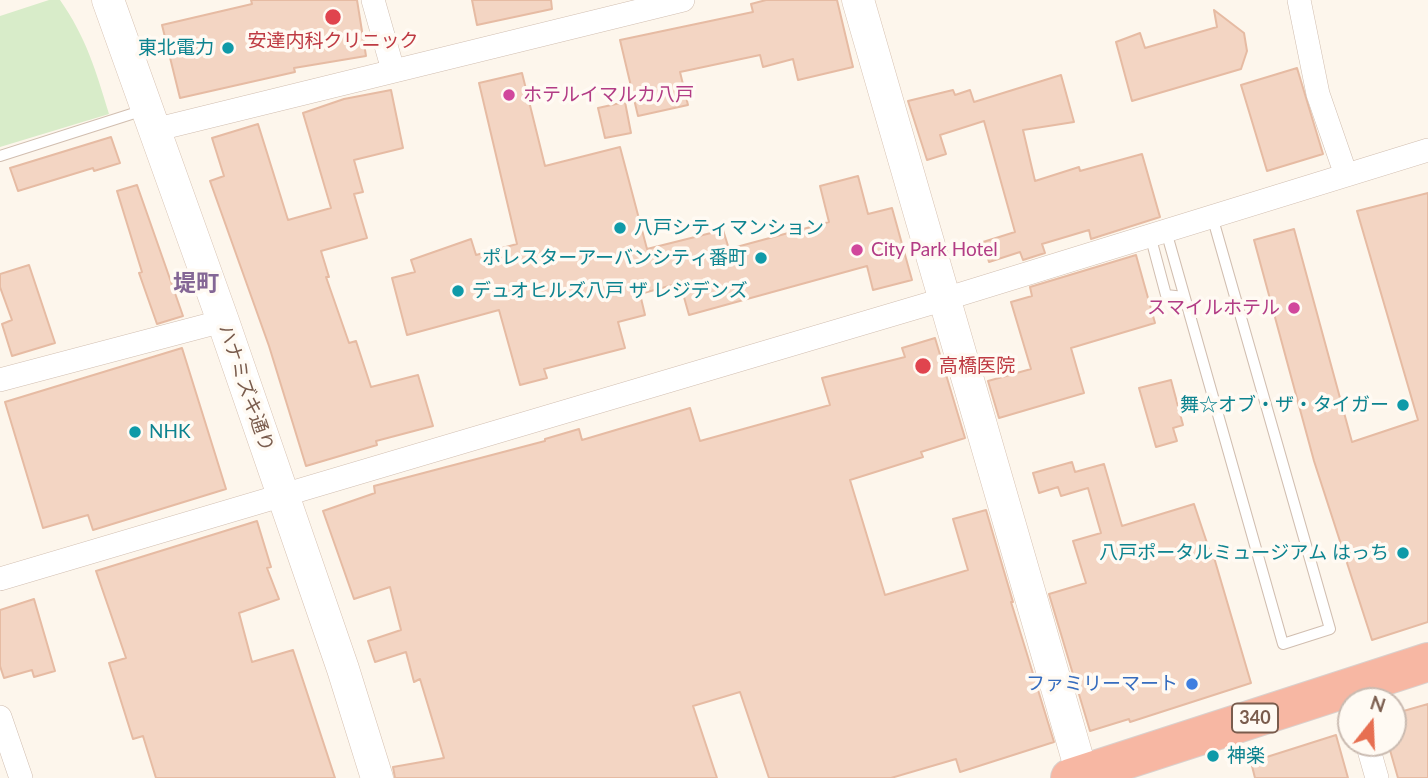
<!DOCTYPE html>
<html>
<head>
<meta charset="utf-8">
<style>
  body { margin:0 }
  #map { position:relative; width:1428px; height:778px; overflow:hidden; background:#fdf6ec; font-family:Lato,sans-serif }
  canvas { display:block }
  .north { position:absolute; left:1337px; top:687px; width:70px; height:70px; box-sizing:border-box; background:#fffaf3; border:2px solid #cabbb1; border-radius:50%; rotate:18deg; font-size:19px; font-weight:700; line-height:28px; text-align:center; color:#7a5c4d }
  .north::after { content:''; display:block; margin:auto; width:24px; height:32px; background:#e76f51; clip-path:polygon(50% 0,100% 100%,50% 72%,0 100%) }
</style>
</head>
<body>
<div id="map">
<canvas width="1428" height="778"></canvas>
<div class="north">N</div>
</div>
<script>
const ctx = document.querySelector('canvas').getContext('2d');
ctx.lineJoin = 'round';
function fillPath(path, color) {
  ctx.fillStyle = color;
  ctx.fill(path, 'evenodd');
}
function trace(path, color, width, dash) {
  ctx.strokeStyle = color;
  ctx.lineWidth = width;
  ctx.lineCap = dash ? 'butt' : 'round';
  ctx.setLineDash(dash || []);
  ctx.stroke(path);
}
function label(font, color, halo, rows, align = 'center') {
  ctx.font = font + ' Lato,"Noto Sans JP",sans-serif';
  ctx.lineWidth = 7;
  ctx.setLineDash([]);
  ctx.textBaseline = 'middle';
  ctx.strokeStyle = halo;
  ctx.fillStyle = color;
  for (const [text, x, y, turn = 0] of rows) {
    ctx.save();
    ctx.translate(x, y);
    ctx.rotate((+turn || 0) * Math.PI / 180);
    ctx.textAlign = isNaN(turn) ? turn : align;
    if (halo) ctx.strokeText(text, 0, 0);
    ctx.fillText(text, 0, 0);
    ctx.restore();
  }
}
fillPath(new Path2D(`
  M 49,0 L 60,0 C 86,37 96,71 109,114 L 0,147 L 0,16 Z`), '#d8ecc9');
const building = new Path2D(`
  M 251,0 L 357,0 L 366,56 L 294,68 L 295,72 L 180,98 L 162,25 L 252,4 Z
  M 472,0 L 551,0 L 552,9 L 477,25 Z
  M 766,0 L 837,0 L 853,67 L 798,80 L 793,59 L 763,67 L 760,55 L 680,72 L 688,105 L 638,116 L 620,40 L 753,12 L 751,4 Z
  M 1214,10 L 1244,33 L 1247,51 L 1241,69 L 1132,101 L 1116,42 L 1140,33 L 1145,48 L 1217,27 Z
  M 1297,68 L 1323,154 L 1267,171 L 1241,85 Z
  M 522,73 L 545,166 L 620,147 L 647,249 L 723,230 L 729,249 L 829,222 L 820,186 L 858,176 L 868,214 L 892,208 L 912,280 L 873,290 L 867,266 L 689,315 L 680,283 L 640,294 L 645,315 L 618,322 L 625,348 L 544,369 L 547,378 L 520,385 L 499,310 L 407,335 L 392,278 L 415,272 L 411,260 L 471,239 L 476,255 L 517,244 L 479,83 Z
  M 1061,75 L 1074,122 L 1023,130 L 1035,181 L 1079,167 L 1080,171 L 1142,154 L 1160,217 L 1091,239 L 1089,230 L 1042,244 L 1045,253 L 1023,260 L 1020,252 L 989,262 L 983,242 L 1015,232 L 984,121 L 940,135 L 946,154 L 927,160 L 908,101 L 953,90 L 955,95 L 970,90 L 974,102 Z
  M 391,90 L 403,148 L 354,160 L 363,192 L 354,194 L 367,238 L 321,251 L 329,277 L 326,277 L 349,343 L 356,341 L 371,387 L 418,375 L 433,426 L 376,441 L 377,445 L 306,466 L 269,346 L 210,181 L 224,176 L 212,138 L 258,124 L 288,220 L 331,208 L 303,113 L 344,99 Z
  M 625,102 L 631,133 L 605,138 L 598,108 Z
  M 111,137 L 120,163 L 94,171 L 93,168 L 18,191 L 10,168 Z
  M 137,185 L 183,316 L 157,324 L 139,273 L 142,272 L 117,191 Z
  M 1428,193 L 1428,622 L 1372,640 L 1314,461 L 1254,240 L 1294,229 L 1352,442 L 1418,420 L 1357,211 Z
  M 1136,255 L 1155,323 L 1071,348 L 1084,393 L 999,418 L 988,381 L 1031,369 L 1011,302 L 1032,296 L 1030,287 Z
  M 29,265 L 55,343 L 12,356 L 2,324 L 12,320 L 0,287 L 0,274 Z
  M 935,338 L 965,438 L 921,452 L 923,457 L 850,480 L 885,595 L 968,570 L 953,519 L 986,510 L 1013,602 L 1011,602 L 1054,742 L 960,772 L 956,759 L 891,778 L 769,778 L 740,692 L 693,706 L 717,778 L 395,778 L 393,767 L 444,758 L 420,679 L 414,682 L 406,652 L 375,662 L 368,641 L 401,630 L 390,587 L 354,599 L 323,511 L 375,493 L 374,486 L 545,441 L 545,439 L 579,429 L 582,440 L 690,408 L 700,441 L 830,405 L 822,378 L 905,357 L 902,348 Z
  M 182,348 L 226,489 L 93,530 L 88,515 L 43,528 L 5,402 Z
  M 1171,380 L 1183,425 L 1173,428 L 1177,441 L 1156,447 L 1139,388 Z
  M 1072,462 L 1075,472 L 1104,464 L 1122,526 L 1194,504 L 1211,555 L 1213,554 L 1251,683 L 1130,722 L 1129,719 L 1090,731 L 1049,594 L 1086,583 L 1073,541 L 1101,533 L 1088,488 L 1061,496 L 1058,487 L 1039,493 L 1033,473 Z
  M 257,521 L 271,567 L 267,568 L 279,599 L 239,613 L 252,662 L 293,650 L 335,778 L 156,778 L 143,736 L 133,739 L 109,663 L 126,658 L 96,571 Z
  M 34,599 L 55,671 L 34,677 L 32,670 L 4,678 L 0,666 L 0,610 Z
  M 1428,704 L 1428,778 L 1398,778 L 1388,743 L 1393,743 L 1393,714 Z
  M 1336,735 L 1348,778 L 1255,778 L 1251,762 Z`);
fillPath(building, '#f3d5c3');
trace(building, '#e6bba3', 2);
const lane = new Path2D(`
  M 0,156 L 144,110
  M 1166,231 L 1283,644 L 1330,629 L 1212,216
  M 1150,235 L 1166,295 L 1184,297`);
const street = new Path2D(`
  M 373,0 L 393,70
  M 1299,0 L 1318,94 L 1346,175
  M 154,130 L 683,0
  M 0,380 L 223,321
  M 0,579 L 945,299 L 1428,150
  M 0,717 L 21,778
  M 1367,743 L 1377,778`);
const secondary = new Path2D(`
  M 108,0 L 223,321 L 343,669 L 377,778
  M 858,0 L 1082,774`);
const highway = new Path2D(`
  M 1070,778 L 1428,662`);
trace(lane, '#d1beb0', 12);
trace(street, '#d1beb0', 24);
trace(secondary, '#d6c0b0', 33);
trace(highway, '#dad1cd', 40);
trace(lane, '#fff', 10);
trace(street, '#fff', 23);
trace(secondary, '#fff', 32);
trace(highway, '#f7b7a3', 38);
for (const [x, y, r, color] of [
  [333,17,9,"#e0444e"],
  [228,48,7,"#0f9aa8"],
  [509,95,7,"#d1479c"],
  [620,228,7,"#0f9aa8"],
  [857,250,7,"#d1479c"],
  [761,258,7,"#0f9aa8"],
  [458,291,7,"#0f9aa8"],
  [1294,308,7,"#d1479c"],
  [923,366,9,"#e0444e"],
  [1403,405,7,"#0f9aa8"],
  [135,432,7,"#0f9aa8"],
  [1403,553,7,"#0f9aa8"],
  [1192,684,7,"#3f7fe0"],
  [1213,756,7,"#0f9aa8"]
]) {
  const dot = new Path2D();
  dot.arc(x, y, r, 0, 2 * Math.PI);
  ctx.fillStyle = color;
  ctx.fill(dot);
  trace(dot, '#fffaf3', 2.5);
}
for (const [x, y, w] of [
  [1255,718,46]
]) {
  const box = new Path2D();
  box.roundRect(x - w / 2, y - 14.5, w, 29, 5);
  ctx.fillStyle = '#fffaf3';
  ctx.fill(box);
  trace(box, '#7a5c4d', 2);
}
label('bold 18px', '#7a5c4d', null, [
  ["340",1255,718]
]);
label('19px', '#be3a42', '#fffaf3', [
  ["安達内科クリニック",333,41],
  ["高橋医院",939,366,"left"]
]);
label('19px', '#0d838f', '#fffaf3', [
  ["東北電力",214,48],
  ["八戸シティマンション",634,228,"left"],
  ["ポレスターアーバンシティ番町",747,258],
  ["デュオヒルズ八戸 ザ レジデンズ",472,291,"left"],
  ["舞☆オブ・ザ・タイガー",1389,405],
  ["NHK",149,432,"left"],
  ["八戸ポータルミュージアム はっち",1389,553],
  ["神楽",1227,756,"left"]
], 'right');
label('19px', '#b23c85', '#fffaf3', [
  ["ホテルイマルカ八戸",523,95],
  ["City Park Hotel",871,250],
  ["スマイルホテル",1280,308,"right"]
], 'left');
label('19px', '#7a5c4d', '#fffaf3', [
  ["ハナミズキ通り",246,388,71]
]);
label('19px', '#366cbe', '#fffaf3', [
  ["ファミリーマート",1178,684]
], 'right');
label('bold 23px', '#846695', '#fffaf3', [
  ["堤町",196,284]
]);
</script>
</body>
</html>
